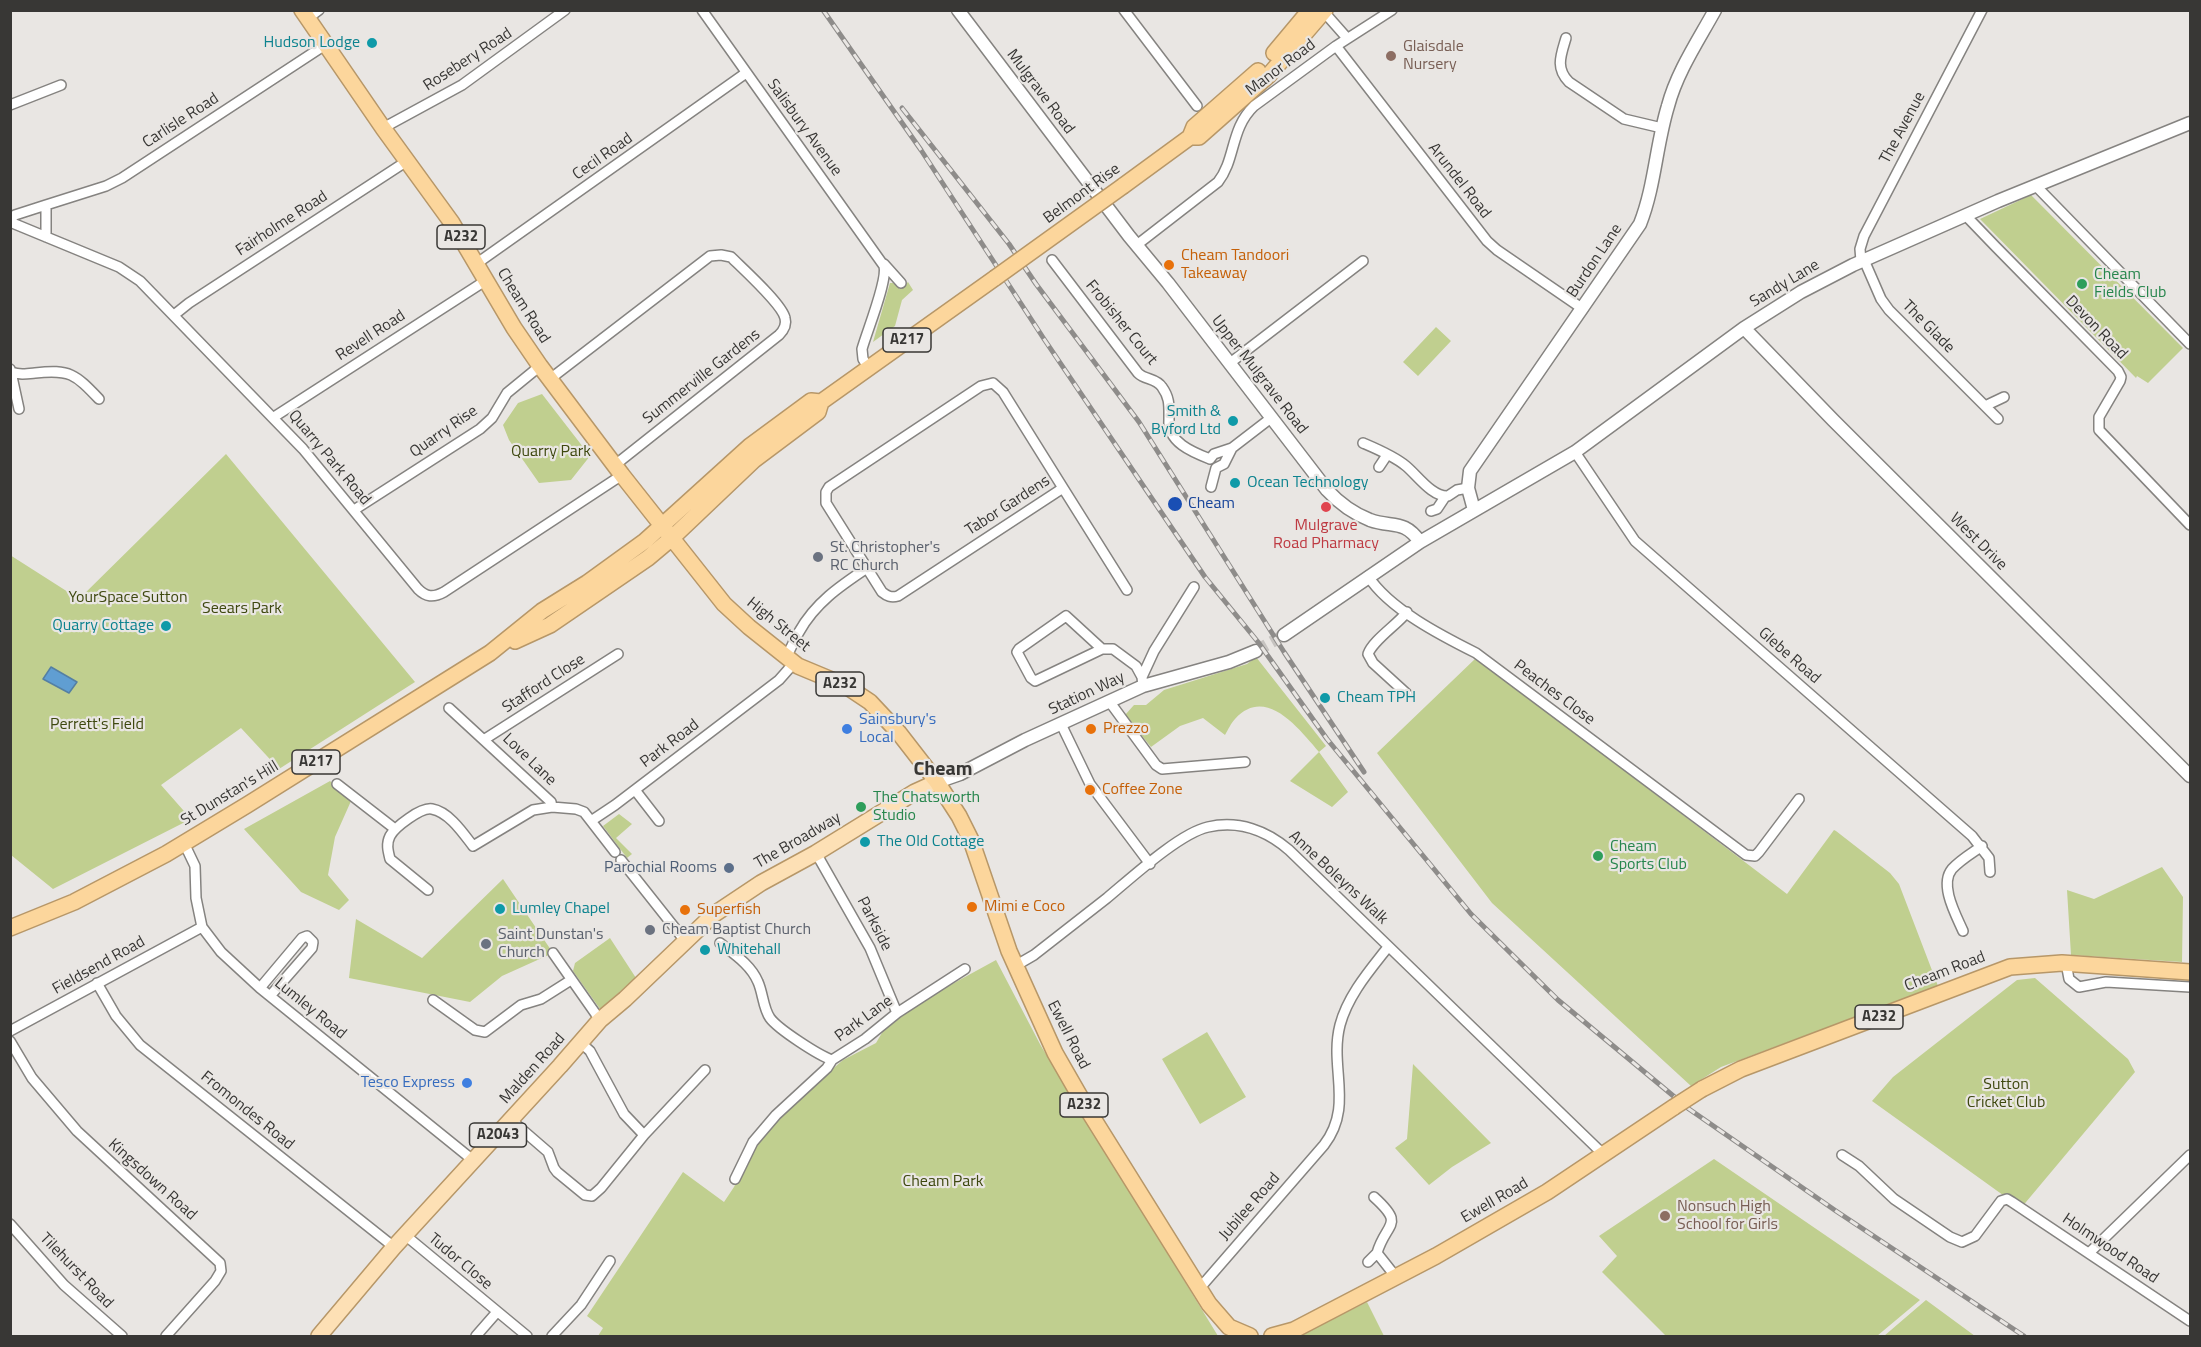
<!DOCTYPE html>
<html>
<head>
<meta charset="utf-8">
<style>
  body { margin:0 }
  #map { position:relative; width:2201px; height:1347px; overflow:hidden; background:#e9e6e3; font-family:"Titillium Web",sans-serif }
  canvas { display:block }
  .frame { position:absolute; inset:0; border:12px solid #383735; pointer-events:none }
</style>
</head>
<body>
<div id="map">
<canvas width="2201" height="1347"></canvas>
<div class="frame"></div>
</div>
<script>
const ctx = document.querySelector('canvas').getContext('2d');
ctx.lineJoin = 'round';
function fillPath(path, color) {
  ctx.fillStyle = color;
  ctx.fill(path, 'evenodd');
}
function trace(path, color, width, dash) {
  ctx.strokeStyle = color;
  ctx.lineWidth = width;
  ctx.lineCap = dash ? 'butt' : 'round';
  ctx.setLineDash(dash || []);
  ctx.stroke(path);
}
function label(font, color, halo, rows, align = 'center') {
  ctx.font = font + ' "Titillium Web",sans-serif';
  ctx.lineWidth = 4.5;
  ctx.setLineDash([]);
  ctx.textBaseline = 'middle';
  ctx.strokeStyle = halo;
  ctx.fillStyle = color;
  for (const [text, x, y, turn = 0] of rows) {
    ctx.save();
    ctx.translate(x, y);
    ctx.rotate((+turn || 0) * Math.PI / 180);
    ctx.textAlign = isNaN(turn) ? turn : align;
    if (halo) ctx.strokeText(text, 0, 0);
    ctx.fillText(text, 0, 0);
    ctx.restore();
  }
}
fillPath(new Path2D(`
  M 2031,195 L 2183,348 L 2148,383 L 2137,376 L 2136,378 L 1980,219 Z
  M 908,282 L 913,290 L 902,300 L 895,326 L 873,342 L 890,283 L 893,283 L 900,289 Z
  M 1436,327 L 1451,341 L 1418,376 L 1403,362 Z
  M 542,394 L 590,456 L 571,480 L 539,483 L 509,440 L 503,425 L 518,403 Z
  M 226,454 L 415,682 L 279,769 L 241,728 L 161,785 L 191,819 L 53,889 L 11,855 L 10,555 L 79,599 Z
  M 1256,657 L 1326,746 L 1319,752 L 1348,792 L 1332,807 L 1290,781 L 1319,752 C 1299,729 1266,685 1235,719 C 1231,723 1228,730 1225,735 L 1203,718 L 1180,726 L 1151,747 L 1125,715 L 1134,705 L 1146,705 L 1164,690 L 1247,664 Z
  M 1476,658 L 1787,894 L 1834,830 L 1836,831 L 1890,873 L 1899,884 L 1938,986 L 1721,1067 L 1691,1086 L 1492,903 L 1377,753 Z
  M 330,781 L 351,801 L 335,837 L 328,875 L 349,900 L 339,910 L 301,892 L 244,829 Z
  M 619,814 L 632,824 L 616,838 L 632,854 L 627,858 L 603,826 Z
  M 2162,867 L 2183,897 L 2182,962 L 2071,955 L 2067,890 L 2094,899 Z
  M 503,879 L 553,953 L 502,976 L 470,1002 L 349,978 L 356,919 L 422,958 Z
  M 610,938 L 636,978 L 600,1009 L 573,971 L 575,963 Z
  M 996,960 L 1041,1046 L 1218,1336 L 598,1336 L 603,1328 L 587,1316 L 683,1172 L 724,1202 L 734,1187 L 750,1153 L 773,1122 L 829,1072 L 843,1060 L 876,1043 L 883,1031 L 923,1000 Z
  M 2035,978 L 2128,1059 L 2135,1072 L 2021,1208 L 1872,1101 L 1893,1077 L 2017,980 Z
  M 1207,1032 L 1246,1097 L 1200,1124 L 1162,1059 Z
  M 1413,1064 L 1491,1143 L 1452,1167 L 1429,1185 L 1395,1148 L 1407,1139 Z
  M 1714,1159 L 1920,1300 L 1877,1336 L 1666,1336 L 1602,1272 L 1617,1256 L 1599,1236 Z
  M 1926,1300 L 1975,1336 L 1884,1336 Z
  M 1367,1302 L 1384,1336 L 1298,1336 Z`), '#c0cf8f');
const water = new Path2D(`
  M 51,667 L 77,682 L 69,693 L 43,679 Z`);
fillPath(water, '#609ed2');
trace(water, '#547fa3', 1.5);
trace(new Path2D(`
  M 1256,651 L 1284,635`), '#c6c3c0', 12, [12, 6]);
const minor = new Path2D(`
  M 702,10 L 884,266 C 888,280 867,331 862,349 L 863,359 L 868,367
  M 1124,10 L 1197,106
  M 1324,12 L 1347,38
  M 307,19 L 319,10
  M 1566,38 C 1561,55 1555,68 1569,82 L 1624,119 L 1662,128
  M 1336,46 L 1487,241 L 1497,250 L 1583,309
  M 10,105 L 61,85
  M 383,128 L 462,85 L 565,10
  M 2035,185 L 2190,344
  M 1968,214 L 1970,220 L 1995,246 L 2118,371 L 2121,377 L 2120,381 L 2099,417 L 2099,430 L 2190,525
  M 10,219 L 15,215 L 46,205
  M 10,222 L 119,267 L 140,281 L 303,449 L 418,589 C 426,597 433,598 444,592 L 622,475
  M 46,237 L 46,205 L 106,186 L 122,178 L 325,45
  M 1138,244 L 1218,182 C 1236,159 1230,129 1254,106 L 1336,46 L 1392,10
  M 1052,260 L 1138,373 C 1145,380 1156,378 1162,387 C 1170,398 1169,406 1169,419 C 1167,442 1192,452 1210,459
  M 1864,260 L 1881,299 L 1889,310 L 1998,419
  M 1861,261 L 1860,249 L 1864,236 L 1982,10
  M 476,264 L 746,73
  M 884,264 L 901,283
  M 174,315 L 189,303 L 407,161
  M 1230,363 L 1363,261
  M 10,369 L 11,372 C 20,375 26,374 35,373 C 70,369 75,374 99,399
  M 11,372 L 19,409
  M 550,379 L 710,256 L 721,255 L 731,257 C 743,269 782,304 785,318 C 787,325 784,330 779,335 L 615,465
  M 993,383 L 1003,392 L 1063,488 L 898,596 C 891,598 887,596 882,592 L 826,503 L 826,492 L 829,487 L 981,386 Z
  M 1985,406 L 2004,397
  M 274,417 L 485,281
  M 1363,443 C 1377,449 1394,456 1406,466 C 1418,476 1432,497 1448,496 L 1457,490 L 1468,488
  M 1575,452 L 1635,541 L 1972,836 L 1989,858 L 1990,872
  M 1210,459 L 1214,454 L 1232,448
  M 1379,467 L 1387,455
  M 1211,487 L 1216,468 L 1224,464 L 1232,448 L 1271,418
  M 1063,488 L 1127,590
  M 354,510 L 480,429 L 492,418 L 507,393 L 540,366
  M 1431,511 L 1437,509 L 1445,497
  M 1368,576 C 1389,609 1442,636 1476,653 L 1746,855 L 1755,856 L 1759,852 L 1799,799
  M 1102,649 L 1035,681 L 1031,678 L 1017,652 L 1019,649 L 1066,616 L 1102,649 L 1113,649 L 1136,666 L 1142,677 L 1143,686
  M 786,657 C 791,649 794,640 799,632 C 815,603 840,586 867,568
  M 1142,677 L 1154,651 L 1194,587
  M 1407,694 L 1373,663 L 1368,654 C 1373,640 1397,625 1407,612
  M 1109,701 L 1156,765 L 1162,769 L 1245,762
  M 449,708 L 551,802 L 552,807 L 576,809 L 584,812 L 615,852
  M 1061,724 L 1090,784 L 1150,864
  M 485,739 L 618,654
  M 337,784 L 395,829
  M 635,790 L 659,821
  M 591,821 L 615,805 L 779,680 L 794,663
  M 184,843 L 195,866 L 196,898 L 202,927 L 221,952 L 260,988 L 474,1161
  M 816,853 L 870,948 L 897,1013
  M 621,860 L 686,942
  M 428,890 L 390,859 C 388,851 386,844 390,836 C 395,827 421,807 432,809 C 449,812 463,833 473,846 L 533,810 L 552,807
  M 1963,931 C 1956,915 1939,885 1952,869 C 1960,860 1972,853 1982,846
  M 720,943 C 734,954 751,965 758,982 C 763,993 763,1008 770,1018 C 778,1029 818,1055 832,1060 L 865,1039 L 897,1013 L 965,969
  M 553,953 L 600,1020
  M 2066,963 L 2069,979 L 2079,987 L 2106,982 L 2190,987
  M 1015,966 L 1034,955 C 1058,936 1083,917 1107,898 C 1131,878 1180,833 1208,827 C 1239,820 1267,831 1289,850 L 1603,1154
  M 97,983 L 116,1016 L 140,1045 L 394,1247
  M 260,988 L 302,938 L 307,936 L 313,942 L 312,948 L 270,996
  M 433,1000 L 475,1030 L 485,1032 L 521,1005 L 541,999 L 571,980
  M 10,1031 L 202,927
  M 10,1041 L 32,1078 L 77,1131 L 220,1263 L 221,1271 L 215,1281 L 166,1336
  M 511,1120 L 548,1152 L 554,1168 L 557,1172 L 585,1195 L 592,1196 L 601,1188 L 644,1135 L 624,1114 L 590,1051 L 581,1043
  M 644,1135 L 705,1070
  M 1842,1155 L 1859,1166 L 1894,1199 L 1950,1237 L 1962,1242 L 1975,1236 L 2001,1201 L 2007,1199 L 2012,1202 L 2190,1321
  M 735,1179 L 753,1142 L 776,1115 L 827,1068 L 832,1060
  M 1374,1197 C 1406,1226 1386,1222 1377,1253 L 1396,1277
  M 10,1224 L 64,1285 L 122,1336
  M 405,1235 L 527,1336
  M 2089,1253 L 2190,1155
  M 1368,1262 L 1377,1253
  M 1199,1289 L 1324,1145 C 1354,1106 1329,1068 1340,1025 C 1348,995 1370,970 1388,947
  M 476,1336 L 497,1312
  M 552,1336 L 581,1305 L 610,1261`);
const tertiary = new Path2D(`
  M 958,10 L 1129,236 L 1168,283 L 1327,490 C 1339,503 1352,513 1370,520 C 1392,528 1404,519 1420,542
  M 1744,328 L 1833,420 L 2190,776
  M 1474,510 L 1468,488 L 1470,471 L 1640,224 C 1655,186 1656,145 1668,106 C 1677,72 1698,41 1715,10
  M 1284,635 L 1420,542 L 1575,452 L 1744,328 L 1801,292 L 1853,265 L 1998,201 L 2190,123
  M 937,782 L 960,774 L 1025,740 L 1143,686 L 1229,662 L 1256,651`);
const primary = new Path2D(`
  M 319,1336 L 394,1247 L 560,1066 L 600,1020 L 625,999 L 713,915 L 761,883 L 816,853 L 915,792 L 937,782`);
const trunk = new Path2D(`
  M 302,10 L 383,128 L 452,223 L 514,328 L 540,366 L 622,475 L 724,604 L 749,627 L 798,666 L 846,686 L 870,702 L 899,733 L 937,782 L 959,816 L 971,840 L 1009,951 L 1055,1053 L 1086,1107 L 1209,1304 L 1229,1327 L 1250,1336
  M 1274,53 L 1310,10
  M 1190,137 L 1194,127 L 1258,71
  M 1123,186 L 1190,137 L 1199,137 L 1269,75 L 1325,10
  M 515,641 L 550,625 L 648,558 L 673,537 L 754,460 L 818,412 L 821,402 L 995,278
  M 10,928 L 74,902 L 166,854 L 247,805 L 490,653 L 542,611 L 587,583 L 645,541 L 750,446 L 811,401 L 821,402
  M 1702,1089 L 1741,1069 L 2010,967 L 2062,963 L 2190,972
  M 1272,1336 L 1294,1330 L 1436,1256 L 1547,1192 L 1674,1107`);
trace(minor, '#858380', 12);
trace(tertiary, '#858380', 15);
trace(primary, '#b79768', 18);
trace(trunk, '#b79768', 18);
trace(minor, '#fff', 9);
trace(tertiary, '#fff', 12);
trace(primary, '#fde0b5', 15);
trace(trunk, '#fcd69c', 15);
const rail = new Path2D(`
  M 823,10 L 921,150 L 1044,339 L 1205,577 L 1258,642 L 1327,739 L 1471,914 L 1558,1000 L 1689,1109 L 1836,1211 L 2024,1336
  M 902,108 L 1009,244 L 1036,284 L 1139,422 L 1284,652 L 1364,772`);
trace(rail, '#8e8c8a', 5);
trace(rail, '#e9e6e3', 3, [9]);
const trunkBridge = new Path2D(`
  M 995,278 L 1123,186
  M 1674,1107 L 1702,1089`);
trace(trunkBridge, '#b79768', 18, []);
trace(trunkBridge, '#fcd69c', 15);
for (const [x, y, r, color] of [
  [372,43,6,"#0f9aa8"],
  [1391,56,6,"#8d6e63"],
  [1169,265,6,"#e8710a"],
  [2082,284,6,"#2e9e5b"],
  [1233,421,6,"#0f9aa8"],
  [1235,483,6,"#0f9aa8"],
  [1175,504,8,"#1a4fb4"],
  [1326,507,6,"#e0444e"],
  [818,557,6,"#6b7280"],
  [166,626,6,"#0f9aa8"],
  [1325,698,6,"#0f9aa8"],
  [847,729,6,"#3f7fe0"],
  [1091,729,6,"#e8710a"],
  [1090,790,6,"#e8710a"],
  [861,807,6,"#2e9e5b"],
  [865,842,6,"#0f9aa8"],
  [1598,856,6,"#2e9e5b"],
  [729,868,6,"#5c6f8a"],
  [972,907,6,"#e8710a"],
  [500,909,6,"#0f9aa8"],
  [685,910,6,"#e8710a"],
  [650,930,6,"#6b7280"],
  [486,944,6,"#6b7280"],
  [705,950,6,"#0f9aa8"],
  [467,1083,6,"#3f7fe0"],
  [1665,1216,6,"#8d6e63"]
]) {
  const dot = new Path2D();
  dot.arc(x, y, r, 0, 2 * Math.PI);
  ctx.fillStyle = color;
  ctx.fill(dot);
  trace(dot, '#e9e6e3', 2);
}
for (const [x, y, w] of [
  [461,237,48],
  [907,340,48],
  [840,684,48],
  [316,762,48],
  [1879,1017,48],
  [1084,1105,48],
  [498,1135,57]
]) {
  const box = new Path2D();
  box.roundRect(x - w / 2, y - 12, w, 24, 4.5);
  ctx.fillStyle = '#e9e6e3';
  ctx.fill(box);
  trace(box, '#383735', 1.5);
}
label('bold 15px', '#383735', null, [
  ["A232",461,237],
  ["A217",907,340],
  ["A232",840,684],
  ["A217",316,762],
  ["A232",1879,1017],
  ["A232",1084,1105],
  ["A2043",498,1135]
]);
label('16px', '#0d838f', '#e9e6e3', [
  ["Hudson Lodge",360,43,"right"],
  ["Smith &",1221,412,"right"],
  ["Byford Ltd",1221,430,"right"],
  ["Ocean Technology",1247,483],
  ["Quarry Cottage",154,626,"right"],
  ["Cheam TPH",1337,698],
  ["The Old Cottage",877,842],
  ["Lumley Chapel",512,909],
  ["Whitehall",717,950]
], 'left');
label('16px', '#785e54', '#e9e6e3', [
  ["Glaisdale",1403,47],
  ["Nursery",1403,65],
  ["Nonsuch High",1677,1207],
  ["School for Girls",1677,1225]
], 'left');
label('16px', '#383735', '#e9e6e3', [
  ["Rosebery Road",468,60,-33],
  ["Manor Road",1281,68,-37],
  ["Mulgrave Road",1040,92,53],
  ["Carlisle Road",181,121,-33],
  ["Salisbury Avenue",804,128,54],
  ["The Avenue",1903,128,-62],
  ["Cecil Road",603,157,-35],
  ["Arundel Road",1459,181,52],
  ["Belmont Rise",1082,194,-36],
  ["Fairholme Road",282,224,-33],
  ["Burdon Lane",1595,261,-56],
  ["Sandy Lane",1785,284,-31],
  ["Cheam Road",523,306,58],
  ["Frobisher Court",1121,323,51],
  ["The Glade",1928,327,45],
  ["Devon Road",2096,328,46],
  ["Revell Road",371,336,-33],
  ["Upper Mulgrave Road",1259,375,52],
  ["Summerville Gardens",702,377,-38],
  ["Quarry Rise",444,432,-35],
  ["Quarry Park Road",329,458,50],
  ["Tabor Gardens",1008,506,-33],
  ["West Drive",1978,542,45],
  ["High Street",778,625,39],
  ["Glebe Road",1789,656,41],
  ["Stafford Close",544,684,-33],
  ["Peaches Close",1554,693,37],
  ["Station Way",1087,694,-25],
  ["Park Road",670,744,-37],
  ["Love Lane",529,760,44],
  ["St Dunstan's Hill",230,794,-31],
  ["The Broadway",798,841,-30],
  ["Anne Boleyns Walk",1338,878,43],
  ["Parkside",874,924,63],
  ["Fieldsend Road",99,966,-29],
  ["Cheam Road",1945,972,-21],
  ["Lumley Road",310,1009,39],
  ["Park Lane",864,1019,-36],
  ["Ewell Road",1068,1035,63],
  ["Malden Road",533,1069,-48],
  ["Fromondes Road",247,1111,39],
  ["Kingsdown Road",152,1180,42],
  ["Ewell Road",1495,1201,-30],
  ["Jubilee Road",1250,1207,-49],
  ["Holmwood Road",2110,1249,34],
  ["Tudor Close",460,1262,40],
  ["Tilehurst Road",76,1271,46]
]);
label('16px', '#c56008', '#e9e6e3', [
  ["Cheam Tandoori",1181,256],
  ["Takeaway",1181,274],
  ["Prezzo",1103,729],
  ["Coffee Zone",1102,790],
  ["Mimi e Coco",984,907],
  ["Superfish",697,910]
], 'left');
label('16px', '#27864d', '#e9e6e3', [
  ["Cheam",2094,275],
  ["Fields Club",2094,293],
  ["The Chatsworth",873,798],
  ["Studio",873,816],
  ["Cheam",1610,847],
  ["Sports Club",1610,865]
], 'left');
label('16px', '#3e480f', '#e9e6e3', [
  ["Quarry Park",551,452],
  ["YourSpace Sutton",128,598],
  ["Seears Park",242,609],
  ["Perrett's Field",97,725],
  ["Sutton",2006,1085],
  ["Cricket Club",2006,1103],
  ["Cheam Park",943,1182]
]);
label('16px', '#164399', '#e9e6e3', [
  ["Cheam",1188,504]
], 'left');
label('16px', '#be3a42', '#e9e6e3', [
  ["Mulgrave",1326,526],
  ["Road Pharmacy",1326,544]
]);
label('16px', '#5b616d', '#e9e6e3', [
  ["St. Christopher's",830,548],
  ["RC Church",830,566],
  ["Cheam Baptist Church",662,930],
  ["Saint Dunstan's",498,935],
  ["Church",498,953]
], 'left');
label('16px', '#366cbe', '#e9e6e3', [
  ["Sainsbury's",859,720],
  ["Local",859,738],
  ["Tesco Express",455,1083,"right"]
], 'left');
label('16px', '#4e5e75', '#e9e6e3', [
  ["Parochial Rooms",717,868]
], 'right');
label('bold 20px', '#383735', '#e9e6e3', [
  ["Cheam",943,770]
]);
</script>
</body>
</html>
